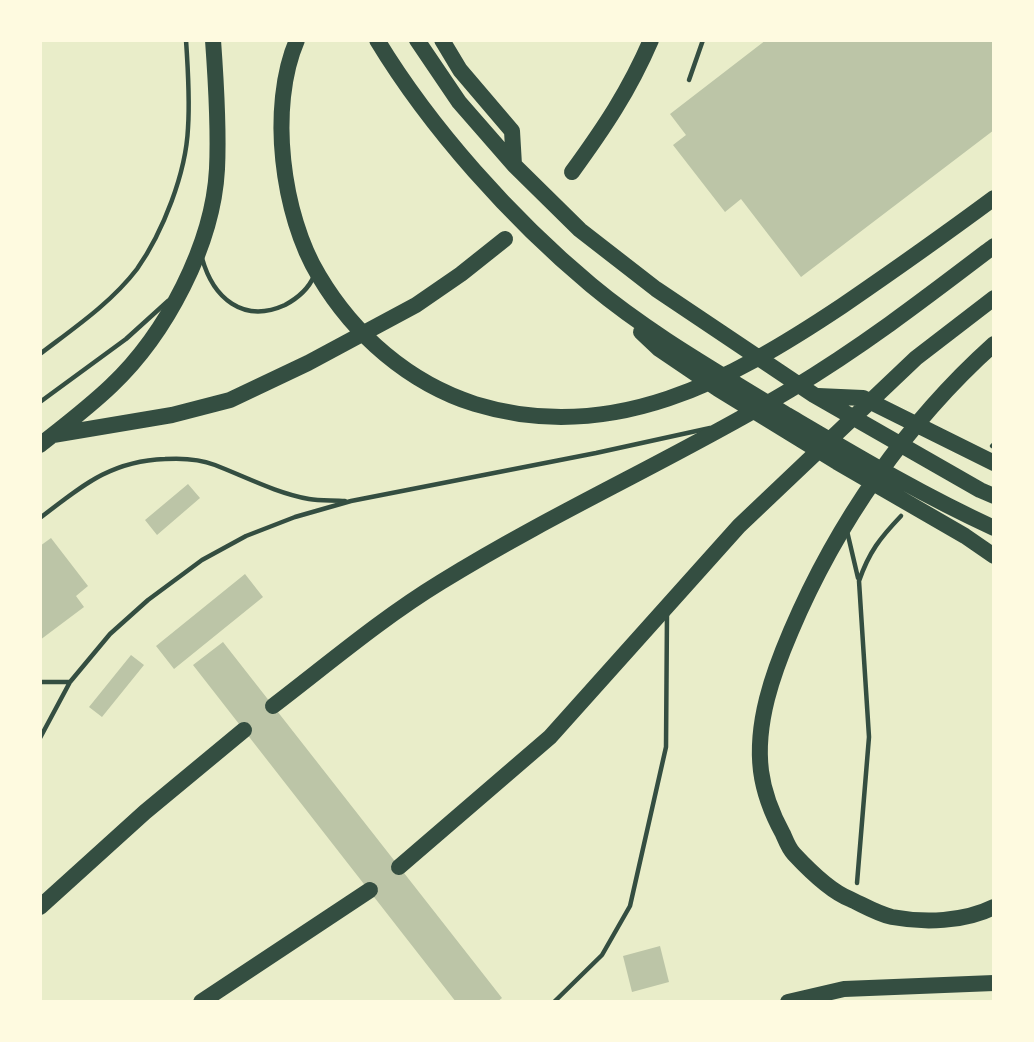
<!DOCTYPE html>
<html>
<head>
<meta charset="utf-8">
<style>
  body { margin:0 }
  #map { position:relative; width:1034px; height:1042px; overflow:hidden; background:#e9edc9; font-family:"Sofia Sans Condensed",sans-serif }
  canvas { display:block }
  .frame { position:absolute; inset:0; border:42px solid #fefae0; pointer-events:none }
</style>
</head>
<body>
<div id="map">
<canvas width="1034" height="1042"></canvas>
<div class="frame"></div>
</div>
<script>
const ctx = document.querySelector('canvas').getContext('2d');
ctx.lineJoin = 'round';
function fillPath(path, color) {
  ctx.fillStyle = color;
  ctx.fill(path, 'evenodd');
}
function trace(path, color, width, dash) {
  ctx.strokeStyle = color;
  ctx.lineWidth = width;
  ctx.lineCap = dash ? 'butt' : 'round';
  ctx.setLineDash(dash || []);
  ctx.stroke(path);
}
fillPath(new Path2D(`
  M 766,40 L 994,40 L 994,130 L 801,277 L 741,199 L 725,212 L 673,145 L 686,135 L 670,114 Z
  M 188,484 L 200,498 L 157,535 L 145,520 Z
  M 51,538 L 88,586 L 76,596 L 84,607 L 40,640 L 40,546 Z
  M 245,574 L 263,597 L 174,669 L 156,646 Z
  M 223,642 L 502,998 L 497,1002 L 456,1002 L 193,665 Z
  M 131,655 L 144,665 L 102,717 L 89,707 Z
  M 660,946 L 669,982 L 632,992 L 623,956 Z`), '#bcc5a7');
trace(new Path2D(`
  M 689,80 L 703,40
  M 202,258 C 213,298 243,324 285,305 C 298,298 308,290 314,276
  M 40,354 C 74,328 111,303 137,269 C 163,232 186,173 188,128 C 190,99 188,69 186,40
  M 40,402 L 126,339 L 168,301
  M 992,446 L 994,444
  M 40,518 C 82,486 110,461 165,459 C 181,458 200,459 215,465 C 246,477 276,493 309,499 C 320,501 333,500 345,501
  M 847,531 L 858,578
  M 40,682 L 70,682
  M 40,738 L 70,682 L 110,634 L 148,600 L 202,560 L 246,536 L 295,517 L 351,501 L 596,453 L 710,428
  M 857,883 L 869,737 L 859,581 C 869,552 880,538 901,516
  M 554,1002 L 602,955 L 630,906 L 666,747 L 667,613`), '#344e41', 4.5);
trace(new Path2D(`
  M 297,40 C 268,107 282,215 319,276 C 354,335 409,383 475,404 C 612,446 731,380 842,306 C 893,271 944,235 994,198
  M 377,40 C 431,129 512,219 591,285 C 651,335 721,374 787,415 C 855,455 922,495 994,528
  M 417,40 L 459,102 L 514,165 L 580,230 L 656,289 L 814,395 L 980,490 L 994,496
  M 442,40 L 460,70 L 512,131 L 514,165
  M 572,172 C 604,128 629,91 651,40
  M 641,332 L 659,349 L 718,389 L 837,462 L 965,536 L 994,556
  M 994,344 C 906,423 837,523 791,631 C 773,673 755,723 761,771 C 764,794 772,814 783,834 C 786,841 789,849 794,854 C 808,869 832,892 850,899 C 863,905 878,914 892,917 C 924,923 964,922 994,907
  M 818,396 L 863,398 L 994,463
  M 53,435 L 172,415 L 230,400 L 308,363 L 416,305 L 461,274 L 505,239
  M 40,445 C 64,426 89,407 111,386 C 166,334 213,245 217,169 C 219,128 216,81 213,40
  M 273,706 C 328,664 382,618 441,582 C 554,512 676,458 790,390 C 862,347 927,297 994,246
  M 399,867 L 550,737 L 739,526 L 916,358 L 994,298
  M 40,907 L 145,812 L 244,730
  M 201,1002 L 370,890
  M 788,1002 L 844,989 L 994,983`), '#344e41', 16);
</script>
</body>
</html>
